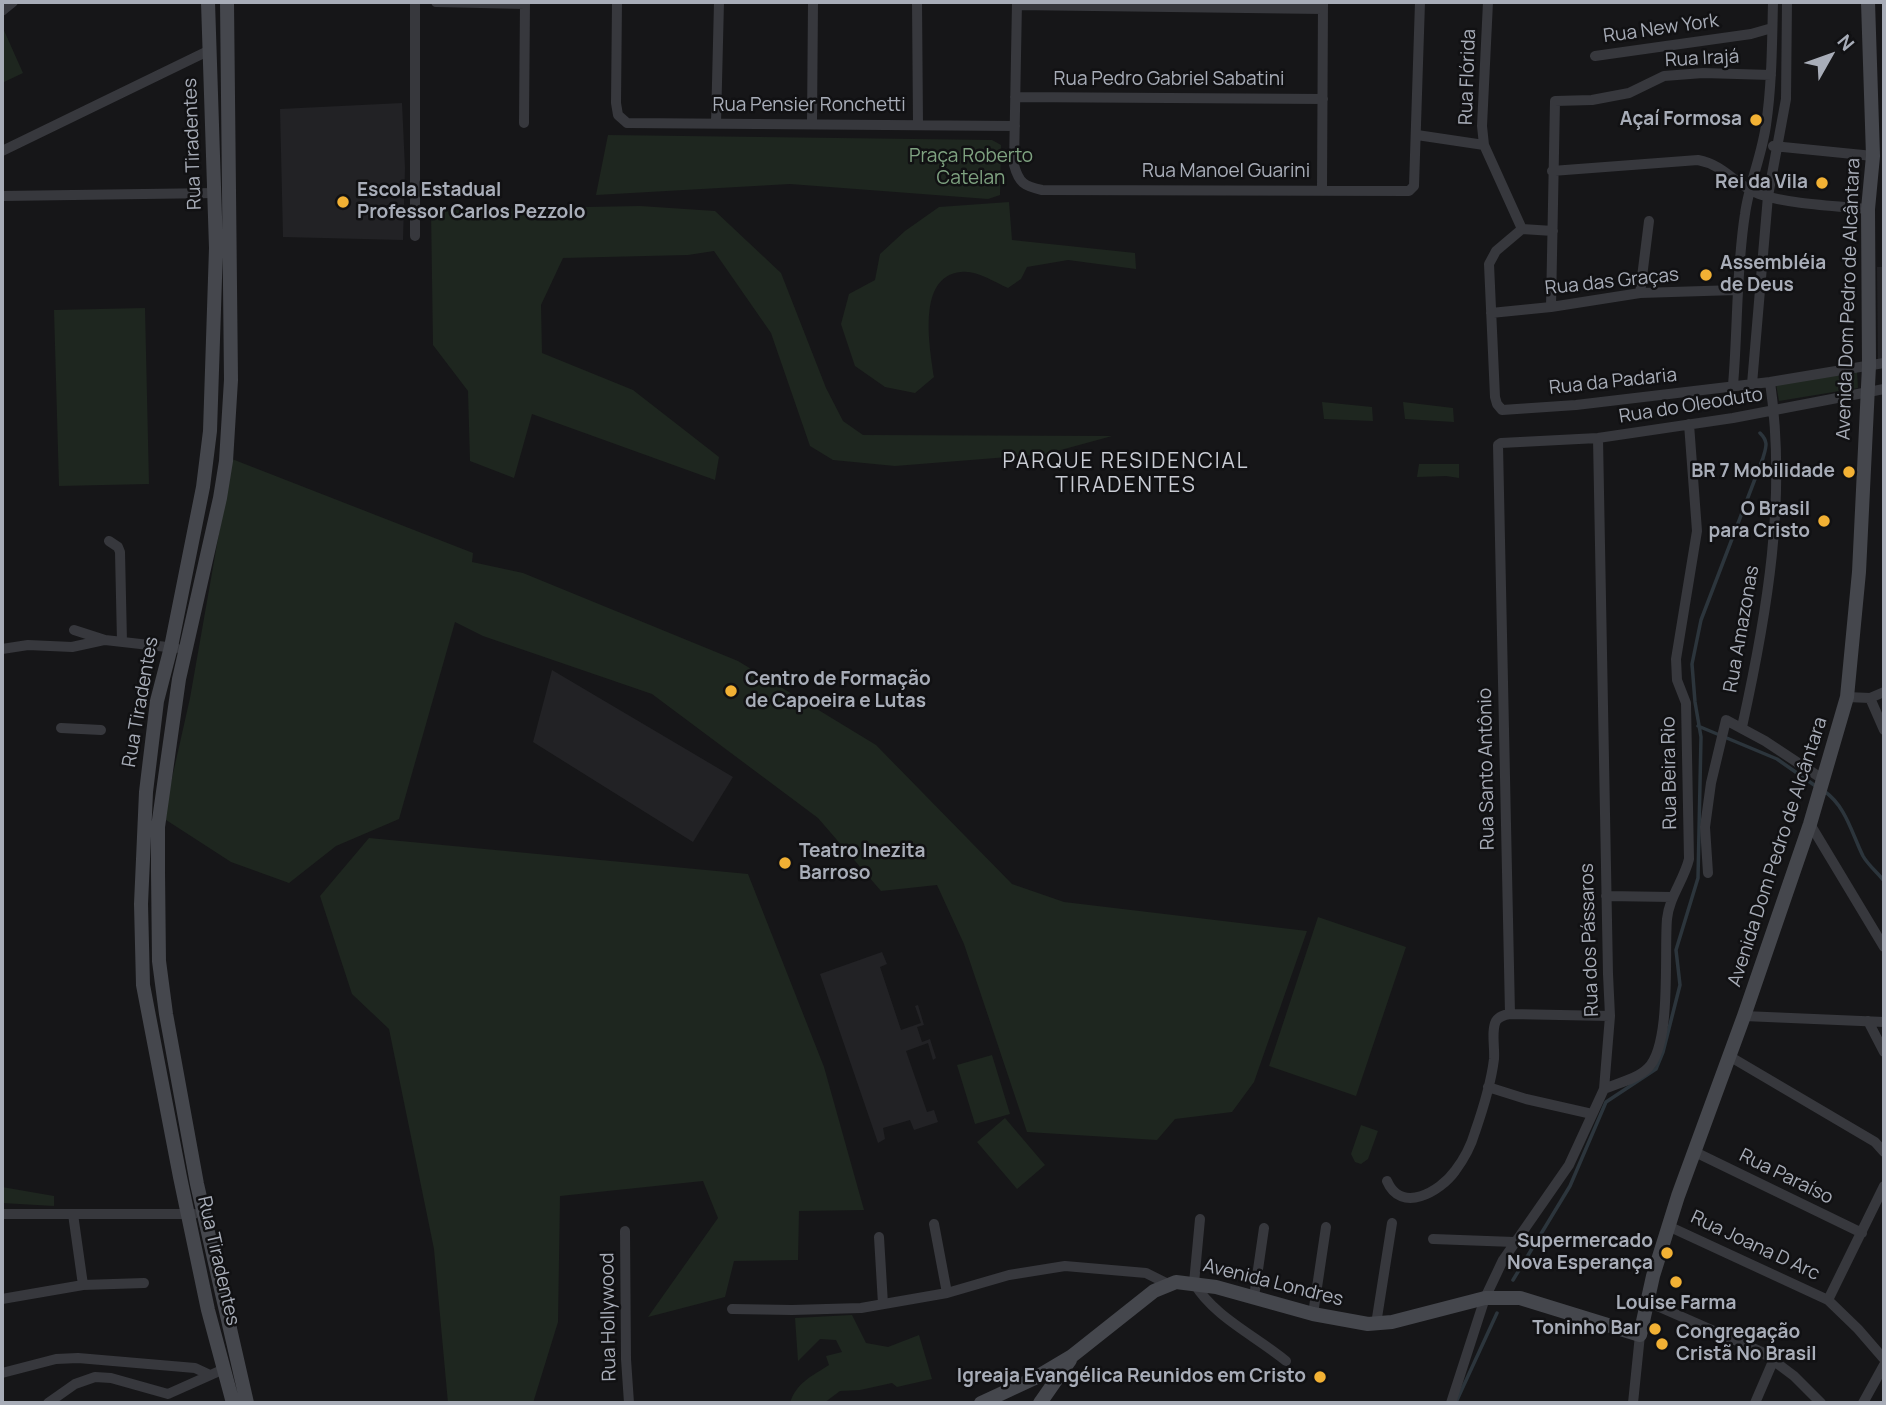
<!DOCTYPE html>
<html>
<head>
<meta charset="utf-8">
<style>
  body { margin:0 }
  #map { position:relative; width:1886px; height:1405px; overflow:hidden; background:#161618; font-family:Manrope,sans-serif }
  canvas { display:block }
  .frame { position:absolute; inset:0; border:4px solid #a8adb8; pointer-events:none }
  .north { position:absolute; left:1795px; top:21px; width:70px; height:70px; -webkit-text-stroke:5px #111113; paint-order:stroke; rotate:50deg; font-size:19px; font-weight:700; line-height:28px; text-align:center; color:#a8adb8 }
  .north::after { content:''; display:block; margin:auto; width:24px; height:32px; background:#a8adb8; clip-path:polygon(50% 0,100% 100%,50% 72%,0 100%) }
</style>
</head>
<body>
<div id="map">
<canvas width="1886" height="1405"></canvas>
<div class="frame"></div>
<div class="north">N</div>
</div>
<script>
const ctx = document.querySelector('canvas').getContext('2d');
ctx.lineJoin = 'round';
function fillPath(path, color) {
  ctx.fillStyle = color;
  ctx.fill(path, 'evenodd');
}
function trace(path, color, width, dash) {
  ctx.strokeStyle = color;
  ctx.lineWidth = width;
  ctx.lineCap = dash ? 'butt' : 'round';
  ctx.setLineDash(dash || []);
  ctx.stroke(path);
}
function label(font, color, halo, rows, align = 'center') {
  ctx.font = font + ' Manrope,sans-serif';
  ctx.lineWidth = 5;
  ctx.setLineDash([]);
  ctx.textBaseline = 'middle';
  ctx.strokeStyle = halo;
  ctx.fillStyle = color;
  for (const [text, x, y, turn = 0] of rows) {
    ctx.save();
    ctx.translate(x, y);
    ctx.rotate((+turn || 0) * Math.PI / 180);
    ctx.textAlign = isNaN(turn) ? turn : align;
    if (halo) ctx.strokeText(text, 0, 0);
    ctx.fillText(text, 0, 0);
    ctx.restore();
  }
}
fillPath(new Path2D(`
  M 402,103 L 405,168 L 403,240 L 283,237 L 280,109 Z
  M 1877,267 L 1884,267 L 1884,359 L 1878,360 Z
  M 552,670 L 733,777 L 693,842 L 533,742 Z
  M 882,952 L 887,964 L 880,967 L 901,1030 L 921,1023 L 915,1006 L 918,1005 L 924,1025 L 917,1027 L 922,1042 L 930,1039 L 936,1058 L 933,1060 L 928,1043 L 906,1051 L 927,1112 L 934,1110 L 938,1122 L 914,1130 L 910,1120 L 883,1128 L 885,1139 L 878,1143 L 820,974 Z`), '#222225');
fillPath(new Path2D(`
  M 2,26 L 23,73 L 2,83 Z
  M 608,135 L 992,140 L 1001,145 L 1000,195 L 988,199 L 790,184 L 596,195 Z
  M 1009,202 L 1012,240 L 1135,253 L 1136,269 L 1068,260 L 1027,267 L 1021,279 L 1008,288 C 994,282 977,270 961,272 C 916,276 930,348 934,377 L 915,393 L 885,387 L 855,366 L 841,324 L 849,294 L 875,280 L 880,254 L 905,231 L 939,207 Z
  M 640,206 L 715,211 L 781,273 L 826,388 L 843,421 L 863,435 L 1112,436 L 1046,454 L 895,466 L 833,460 L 810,446 L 771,333 L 714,251 L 688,255 L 563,258 L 541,305 L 542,353 L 633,390 L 719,457 L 715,480 L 532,414 L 514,478 L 470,461 L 468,391 L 433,345 L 431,210 Z
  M 145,308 L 149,484 L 59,486 L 54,310 Z
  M 1857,371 L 1858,388 L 1779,401 L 1776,384 Z
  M 1322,402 L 1372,407 L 1373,421 L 1324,419 Z
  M 1403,402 L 1453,408 L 1454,422 L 1405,419 Z
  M 232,459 L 473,553 L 472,562 L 523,573 L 738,661 L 876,745 L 1012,884 L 1064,902 L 1307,931 L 1254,1082 L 1232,1112 L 1175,1119 L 1157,1140 L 1027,1132 L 964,944 L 937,885 L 881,891 L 818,818 L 652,694 L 483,636 L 455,622 L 399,819 L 336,846 L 289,883 L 231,862 L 163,818 L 190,698 Z
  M 1419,464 L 1459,464 L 1459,478 L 1446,476 L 1417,477 Z
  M 369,838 L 748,874 L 824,1067 L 864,1210 L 799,1211 L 798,1260 L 734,1261 L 725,1297 L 648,1317 L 718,1218 L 703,1181 L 560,1196 L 558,1322 L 533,1403 L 448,1403 L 434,1249 L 389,1029 L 352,994 L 320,896 Z
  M 1318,917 L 1406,947 L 1356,1096 L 1269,1066 Z
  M 992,1055 L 1010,1114 L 975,1124 L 957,1065 Z
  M 1005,1118 L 1045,1165 L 1017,1189 L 977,1142 Z
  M 1361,1125 L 1378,1131 L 1368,1159 L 1361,1164 L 1355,1162 L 1351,1154 Z
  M 2,1187 L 54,1196 L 54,1206 L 2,1203 Z
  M 852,1315 L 866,1343 L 888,1347 L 919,1335 L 932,1379 L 897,1387 L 892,1383 L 860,1390 L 840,1391 L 824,1403 L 790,1403 C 796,1383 812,1376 829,1365 L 826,1356 L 842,1352 L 836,1340 L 820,1339 L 798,1361 L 795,1318 Z`), '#1e261f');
trace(new Path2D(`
  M 1698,726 L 1777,759 L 1817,787
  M 1824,791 C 1846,806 1852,834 1863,856 C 1868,865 1878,873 1884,881
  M 1513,1280 L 1570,1186 L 1606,1102 L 1656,1069 L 1663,1052 L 1680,985 L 1676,950 L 1698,878 L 1701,737 L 1695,702 L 1692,664 L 1701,620 L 1763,458 C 1766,447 1769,442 1760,433
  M 1457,1400 L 1497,1313`), '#2c353c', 3.5);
trace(new Path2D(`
  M 436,2 L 525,4
  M 617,2 L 616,103 L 618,115 L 627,123 L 1015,126
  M 917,2 L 918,124
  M 1017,2 L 1014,165 C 1019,183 1024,186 1042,190 L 1409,191 L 1414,186 L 1420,2
  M 1488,2 L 1482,126 L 1484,145 L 1522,229
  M 1017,5 L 1323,9
  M 2,11 L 13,2
  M 1595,56 L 1751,34 L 1772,28
  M 1015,97 L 1323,99
  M 524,123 L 525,2
  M 716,123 L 719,2
  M 812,123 L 813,2
  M 1417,135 L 1484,145
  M 1773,146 L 1873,156
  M 2,151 L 210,50
  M 1552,171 L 1698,160 C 1725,165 1736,186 1759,194 C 1787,204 1837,206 1868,209
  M 1322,189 L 1323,2
  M 2,196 L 215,193
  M 1553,231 L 1522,229 L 1496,251 L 1489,264 L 1495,397 L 1497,404 L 1502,410 L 1576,405 L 1770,382 L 1884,363
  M 415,236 L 415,2
  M 1640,293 L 1649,221
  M 1551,307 L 1555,101 L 1592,100 L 1629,93 L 1664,76 L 1703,73 L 1771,75
  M 1491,313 L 1551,307 L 1640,293 L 1736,290
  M 1752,384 L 1768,196 L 1786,99 L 1787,2
  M 1733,385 C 1738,328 1736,271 1745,214 C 1749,184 1762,155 1766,125 C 1772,84 1772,43 1773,2
  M 109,541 L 118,547 L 120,552 L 122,642
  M 74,630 L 105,640 L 176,648
  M 2,649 L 28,645 L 72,647 L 104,640
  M 1847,697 L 1870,698 L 1884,692
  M 1870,698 L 1884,730
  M 1742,727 C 1767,614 1787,499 1770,382
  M 61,728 L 101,730
  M 1810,824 L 1884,947
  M 1708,873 L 1705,827 L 1711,783 L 1726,720 L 1765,741 L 1824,780
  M 1606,896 L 1672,897
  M 1510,1014 L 1610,1016
  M 1744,1016 L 1884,1022
  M 1868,1021 L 1884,1052
  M 1729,1056 L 1875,1142 L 1884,1152
  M 1488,1087 L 1526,1099 L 1592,1114
  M 1604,1089 C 1618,1083 1637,1079 1648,1068 C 1672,1044 1664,953 1667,919 C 1669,897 1684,880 1689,859 L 1686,703 L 1677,680 L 1676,659 L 1697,531 L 1689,424
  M 1695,1152 L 1862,1233
  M 1387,1181 C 1401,1214 1440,1192 1455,1171 C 1464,1159 1471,1146 1475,1132 C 1483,1109 1491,1084 1494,1059 C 1495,1048 1491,1031 1496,1021 C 1499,1016 1504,1015 1510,1014 L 1498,445 L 1501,443 L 1598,438 L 1733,418 L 1884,389
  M 2,1214 L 194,1214
  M 73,1214 L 83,1285
  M 1200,1219 L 1194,1283 C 1214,1317 1256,1336 1286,1361
  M 934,1224 L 947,1293
  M 1668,1226 L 1828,1300 L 1858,1329 L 1884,1359
  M 625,1231 L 626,1359 L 629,1403
  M 879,1237 L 883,1304
  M 1433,1239 L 1514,1242
  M 1254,1297 L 1264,1228
  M 2,1299 L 83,1285 L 144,1283
  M 1828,1300 L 1884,1186
  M 1648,1302 L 1762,1352 L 1794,1376 L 1821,1403
  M 732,1309 L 792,1310 L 861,1308 L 947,1293 L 1009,1275 L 1065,1266 L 1146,1273 L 1168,1284
  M 1313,1314 L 1326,1227
  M 1376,1324 L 1392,1223
  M 2,1373 L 56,1359 L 78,1358 L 195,1368 L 210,1375
  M 48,1403 L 75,1384 L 95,1377 L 111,1378 L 168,1394 L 224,1369
  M 1451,1403 L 1485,1298 L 1503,1260 L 1569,1165 L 1604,1089 L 1610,1016 L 1608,974 L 1598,438
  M 1633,1403 L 1640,1335
  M 1755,1403 L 1774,1359
  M 1863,1403 L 1884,1365`), '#37383d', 10);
trace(new Path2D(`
  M 208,2 L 216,248 L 210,431 L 203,487 L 171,647 L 157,701 L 146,792 L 141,904 L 143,985 L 180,1177 L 208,1310 L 233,1403
  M 227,2 L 231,380 L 226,461 L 220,498 L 179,679 L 158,827 L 158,872 L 159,961 L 166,1014 L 197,1184 L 247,1403
  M 981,1403 L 1035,1378 L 1072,1356 L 1154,1291 L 1176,1282 L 1216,1287 L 1313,1314 L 1368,1324 L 1392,1322 L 1485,1298 L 1520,1298 L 1640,1335 L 1653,1276 L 1678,1196 L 1744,1016 L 1810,824 L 1847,697 L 1859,572 L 1869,366 L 1868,209 L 1873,156 L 1868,2
  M 1040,1403 L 1070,1360`), '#45474d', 14);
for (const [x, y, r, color] of [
  [1756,120,7,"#f2b134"],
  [1822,183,7,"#f2b134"],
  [343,202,7,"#f2b134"],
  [1706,275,7,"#f2b134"],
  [1849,472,7,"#f2b134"],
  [1824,521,7,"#f2b134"],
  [731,691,7,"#f2b134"],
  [785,863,7,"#f2b134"],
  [1667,1253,7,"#f2b134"],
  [1676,1282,7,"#f2b134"],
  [1655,1329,7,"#f2b134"],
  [1662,1344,7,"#f2b134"],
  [1320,1377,7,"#f2b134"]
]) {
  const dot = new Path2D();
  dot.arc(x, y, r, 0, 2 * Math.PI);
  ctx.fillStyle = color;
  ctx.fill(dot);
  trace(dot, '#111113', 2.5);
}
label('19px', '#a8adb8', '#111113', [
  ["Rua New York",1661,29,-8],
  ["Rua Irajá",1702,59,-3],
  ["Rua Flórida",1468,77,-88],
  ["Rua Pedro Gabriel Sabatini",1169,80],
  ["Rua Pensier Ronchetti",809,106],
  ["Rua Tiradentes",193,144,-92],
  ["Rua Manoel Guarini",1226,172],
  ["Rua das Graças",1612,282,-6],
  ["Avenida Dom Pedro de Alcântara",1849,299,-88],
  ["Rua da Padaria",1613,382,-6],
  ["Rua do Oleoduto",1691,406,-9],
  ["Rua Amazonas",1742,629,-80],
  ["Rua Tiradentes",141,702,-80],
  ["Rua Santo Antônio",1487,769,-91],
  ["Rua Beira Rio",1670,773,-91],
  ["Avenida Dom Pedro de Alcântara",1778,852,-72],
  ["Rua dos Pássaros",1590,940,-92],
  ["Rua Paraíso",1786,1177,26],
  ["Rua Joana D Arc",1755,1246,25],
  ["Rua Tiradentes",218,1261,77],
  ["Avenida Londres",1273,1283,14],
  ["Rua Hollywood",609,1317,-91]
]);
label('bold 19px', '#a8adb8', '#111113', [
  ["Açaí Formosa",1742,120],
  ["Rei da Vila",1808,183],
  ["Escola Estadual",357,191,"left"],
  ["Professor Carlos Pezzolo",357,213,"left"],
  ["Assembléia",1720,264,"left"],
  ["de Deus",1720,286,"left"],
  ["BR 7 Mobilidade",1835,472],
  ["O Brasil",1810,510],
  ["para Cristo",1810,532],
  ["Centro de Formação",745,680,"left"],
  ["de Capoeira e Lutas",745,702,"left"],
  ["Teatro Inezita",799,852,"left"],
  ["Barroso",799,874,"left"],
  ["Supermercado",1653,1242],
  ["Nova Esperança",1653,1264],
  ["Louise Farma",1676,1304,"center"],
  ["Toninho Bar",1641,1329],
  ["Congregação",1676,1333,"left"],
  ["Cristã No Brasil",1676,1355,"left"],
  ["Igreaja Evangélica Reunidos em Cristo",1306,1377]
], 'right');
label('19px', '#7fa381', '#111113', [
  ["Praça Roberto",971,157],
  ["Catelan",971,179]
]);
ctx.letterSpacing = '2px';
label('21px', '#c9ccd4', '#111113', [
  ["PARQUE RESIDENCIAL",1126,462],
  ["TIRADENTES",1126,486]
]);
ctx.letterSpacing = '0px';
</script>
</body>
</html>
